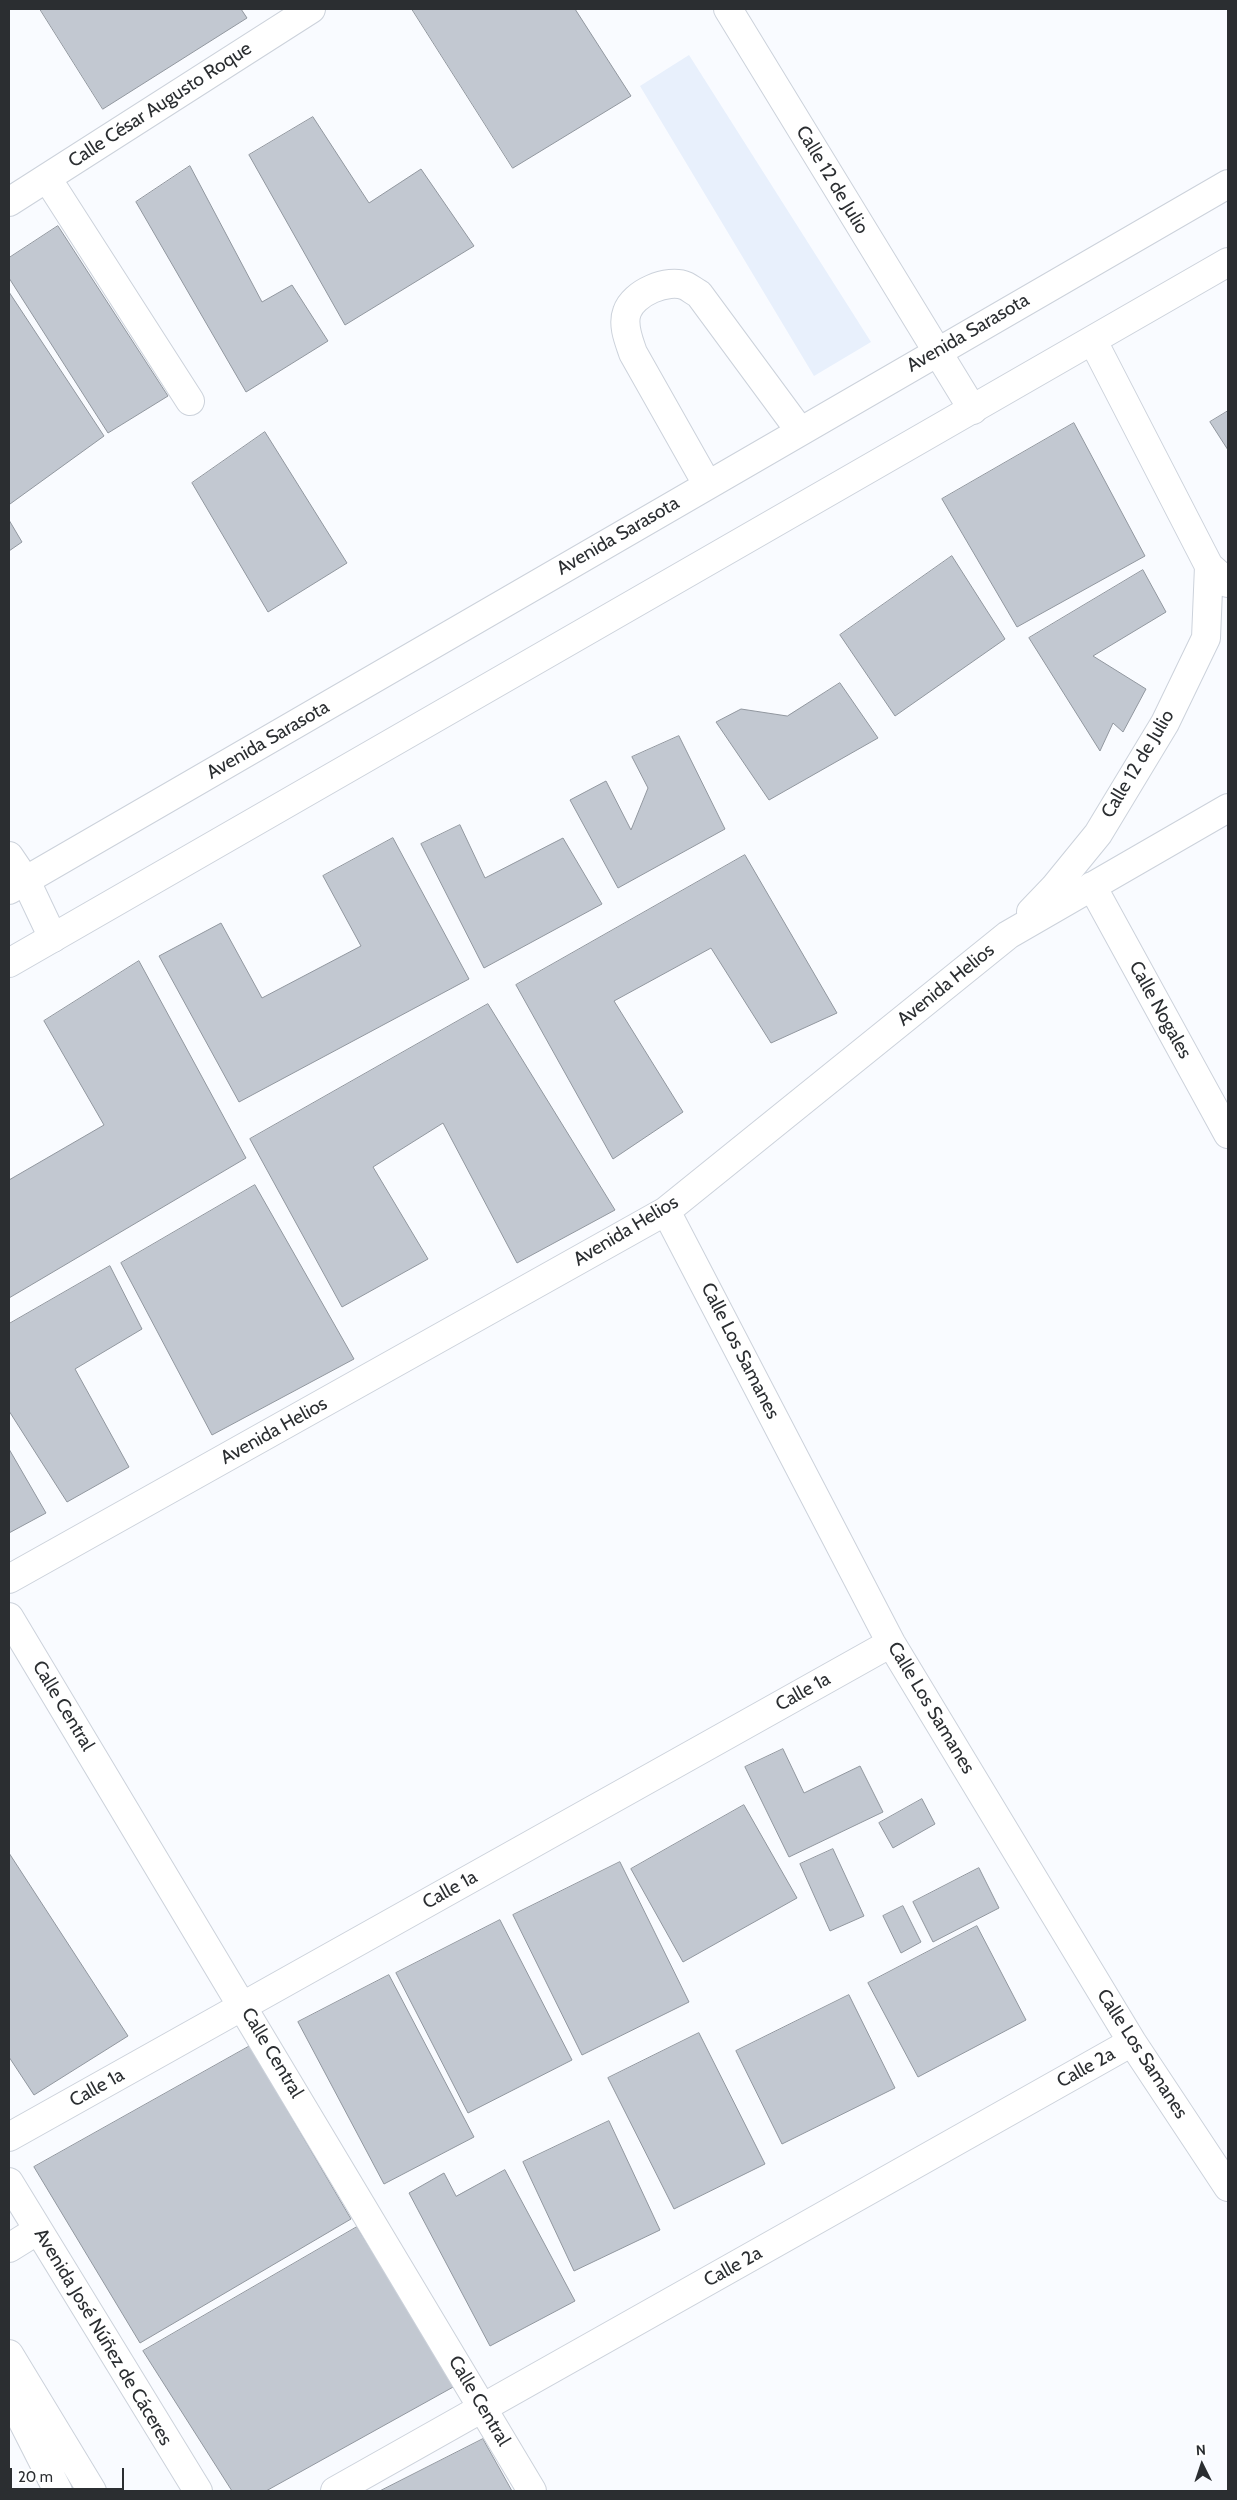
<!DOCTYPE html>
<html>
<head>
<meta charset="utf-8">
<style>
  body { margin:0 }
  #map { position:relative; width:1237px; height:2500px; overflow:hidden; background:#f9fbff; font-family:Cabin,sans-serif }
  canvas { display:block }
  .frame { position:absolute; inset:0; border:10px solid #2b2e31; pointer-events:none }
  .north { position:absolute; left:1177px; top:2440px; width:50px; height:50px; -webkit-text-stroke:4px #fff; paint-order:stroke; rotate:356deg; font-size:14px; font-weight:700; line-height:20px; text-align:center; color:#2b2e31 }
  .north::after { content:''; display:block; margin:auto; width:18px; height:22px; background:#2b2e31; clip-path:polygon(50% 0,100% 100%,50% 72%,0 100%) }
  .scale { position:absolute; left:10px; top:2468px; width:114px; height:22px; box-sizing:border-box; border:2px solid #2b2e31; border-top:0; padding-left:6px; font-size:15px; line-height:18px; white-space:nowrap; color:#2b2e31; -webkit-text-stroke:4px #fff; paint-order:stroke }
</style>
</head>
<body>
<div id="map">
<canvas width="1237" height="2500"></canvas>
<div class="frame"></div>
<div class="north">N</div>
<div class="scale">20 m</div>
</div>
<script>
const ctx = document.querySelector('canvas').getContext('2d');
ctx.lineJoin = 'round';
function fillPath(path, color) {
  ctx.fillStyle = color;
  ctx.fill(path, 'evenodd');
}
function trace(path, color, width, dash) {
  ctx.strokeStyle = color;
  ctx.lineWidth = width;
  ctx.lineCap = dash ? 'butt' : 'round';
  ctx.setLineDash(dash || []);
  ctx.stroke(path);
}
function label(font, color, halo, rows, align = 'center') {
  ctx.font = font + ' Cabin,sans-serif';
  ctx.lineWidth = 4;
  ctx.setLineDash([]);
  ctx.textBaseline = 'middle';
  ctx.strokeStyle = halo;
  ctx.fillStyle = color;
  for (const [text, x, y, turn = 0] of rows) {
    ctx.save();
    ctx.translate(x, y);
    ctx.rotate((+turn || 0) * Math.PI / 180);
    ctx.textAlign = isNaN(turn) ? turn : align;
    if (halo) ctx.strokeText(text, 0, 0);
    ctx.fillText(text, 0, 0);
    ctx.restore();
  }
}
fillPath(new Path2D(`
  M 689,55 L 871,342 L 814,376 L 640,86 Z`), '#e8f0fc');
const building = new Path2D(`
  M 40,9 L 241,9 L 247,18 L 103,109 Z
  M 412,9 L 575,9 L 631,96 L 513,168 Z
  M 313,117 L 369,203 L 421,169 L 474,246 L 345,325 L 249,155 Z
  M 190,166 L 262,302 L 292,285 L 328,341 L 246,392 L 136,202 Z
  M 58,226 L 168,396 L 108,433 L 9,278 L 9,258 Z
  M 9,292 L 104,436 L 10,504 L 9,503 Z
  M 1228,411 L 1228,450 L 1210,422 Z
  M 1074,423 L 1145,556 L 1017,627 L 942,499 Z
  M 265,432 L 347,563 L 268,612 L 192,483 Z
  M 9,520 L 22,542 L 9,551 Z
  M 952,556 L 1005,639 L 895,716 L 840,635 Z
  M 1143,570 L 1166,612 L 1093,656 L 1146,689 L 1123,732 L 1113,723 L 1100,751 L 1029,638 Z
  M 840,683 L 878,738 L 769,800 L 716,722 L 741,709 L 787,716 Z
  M 679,736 L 725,829 L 618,888 L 570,800 L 606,781 L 631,830 L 648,788 L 632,757 Z
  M 460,825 L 485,878 L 563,838 L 602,904 L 484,968 L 421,844 Z
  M 393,838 L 469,979 L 239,1102 L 159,956 L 221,923 L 262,998 L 361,946 L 323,876 Z
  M 745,855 L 837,1013 L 771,1043 L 711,948 L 614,1001 L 683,1112 L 613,1159 L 516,985 Z
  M 139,961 L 246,1158 L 9,1298 L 9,1180 L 104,1125 L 44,1021 Z
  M 488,1004 L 615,1210 L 517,1263 L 443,1123 L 373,1167 L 428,1259 L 342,1307 L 250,1139 Z
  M 255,1185 L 354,1359 L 212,1435 L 121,1263 Z
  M 110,1266 L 142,1329 L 75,1369 L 129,1467 L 67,1502 L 9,1411 L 9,1324 Z
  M 9,1449 L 46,1513 L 9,1533 Z
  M 783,1749 L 804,1793 L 860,1766 L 883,1812 L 789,1857 L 745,1767 Z
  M 922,1799 L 935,1824 L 893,1848 L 879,1823 Z
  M 744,1805 L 797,1898 L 683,1962 L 631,1869 Z
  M 833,1849 L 864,1916 L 830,1931 L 800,1864 Z
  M 9,1853 L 128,2036 L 34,2095 L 9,2057 Z
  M 620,1862 L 689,2002 L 582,2055 L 513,1915 Z
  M 979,1868 L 999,1908 L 933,1942 L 913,1902 Z
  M 903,1906 L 921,1942 L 901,1953 L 883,1916 Z
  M 500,1920 L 572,2060 L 468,2113 L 396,1973 Z
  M 977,1926 L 1026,2020 L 918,2077 L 868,1983 Z
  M 389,1975 L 474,2137 L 384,2184 L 298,2022 Z
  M 849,1995 L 895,2088 L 782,2144 L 736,2051 Z
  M 699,2033 L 765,2164 L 674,2209 L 608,2078 Z
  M 250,2046 L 351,2219 L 140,2343 L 34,2167 Z
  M 609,2121 L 660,2230 L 574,2271 L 523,2162 Z
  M 505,2170 L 575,2301 L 490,2346 L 409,2193 L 444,2173 L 456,2196 Z
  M 357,2227 L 455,2386 L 266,2491 L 232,2491 L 143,2351 Z
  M 483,2439 L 512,2491 L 380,2491 Z`);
fillPath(building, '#c2c8d1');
trace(building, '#91979f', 1);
const minor = new Path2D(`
  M 728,9 L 973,410
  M 47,178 L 190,401
  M 9,202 L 311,9
  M 1093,341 L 1209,566 L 1228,583
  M 707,484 L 633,353 C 629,341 622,325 627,312 C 633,293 668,278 686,286 C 690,288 695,292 699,294 L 800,431
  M 9,856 L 26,881 L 53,938
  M 1092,886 L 1228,1134
  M 1031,912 L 1054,888 L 1098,834 L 1165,723 L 1206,638 L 1209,566
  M 666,1211 L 891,1643 L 1132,2042 L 1228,2187
  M 9,1579 L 666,1211 L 1008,935 L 1228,808
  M 9,1617 L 532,2491
  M 9,2137 L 891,1643
  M 335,2491 L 1132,2042`);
const major = new Path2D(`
  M 9,890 L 1228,184
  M 9,963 L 1228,262
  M 9,2182 L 198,2491
  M 9,2248 L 38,2230
  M 9,2354 L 92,2491
  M 9,2387 L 22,2420 L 58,2491`);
trace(minor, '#ccd2db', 30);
trace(major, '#ccd2db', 30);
trace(minor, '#fff', 28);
trace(major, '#fff', 28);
label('19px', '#2b2e31', '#fff', [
  ["Calle César Augusto Roque",160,105,-33],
  ["Calle 12 de Julio",832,180,59],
  ["Avenida Sarasota",968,333,-30],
  ["Avenida Sarasota",618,536,-30],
  ["Avenida Sarasota",268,740,-30],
  ["Calle 12 de Julio",1138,764,-59],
  ["Avenida Helios",946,985,-39],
  ["Calle Nogales",1160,1010,61],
  ["Avenida Helios",626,1231,-31],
  ["Calle Los Samanes",740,1351,63],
  ["Avenida Helios",274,1431,-29],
  ["Calle 1a",803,1692,-29],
  ["Calle Central",63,1706,59],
  ["Calle Los Samanes",931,1708,59],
  ["Calle 1a",450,1890,-29],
  ["Calle Central",272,2053,59],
  ["Calle Los Samanes",1142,2054,57],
  ["Calle 2a",1086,2068,-29],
  ["Calle 1a",97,2088,-29],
  ["Calle 2a",733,2267,-29],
  ["Avenida José Núñez de Cáceres",103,2337,59],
  ["Calle Central",479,2401,59]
]);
</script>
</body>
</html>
